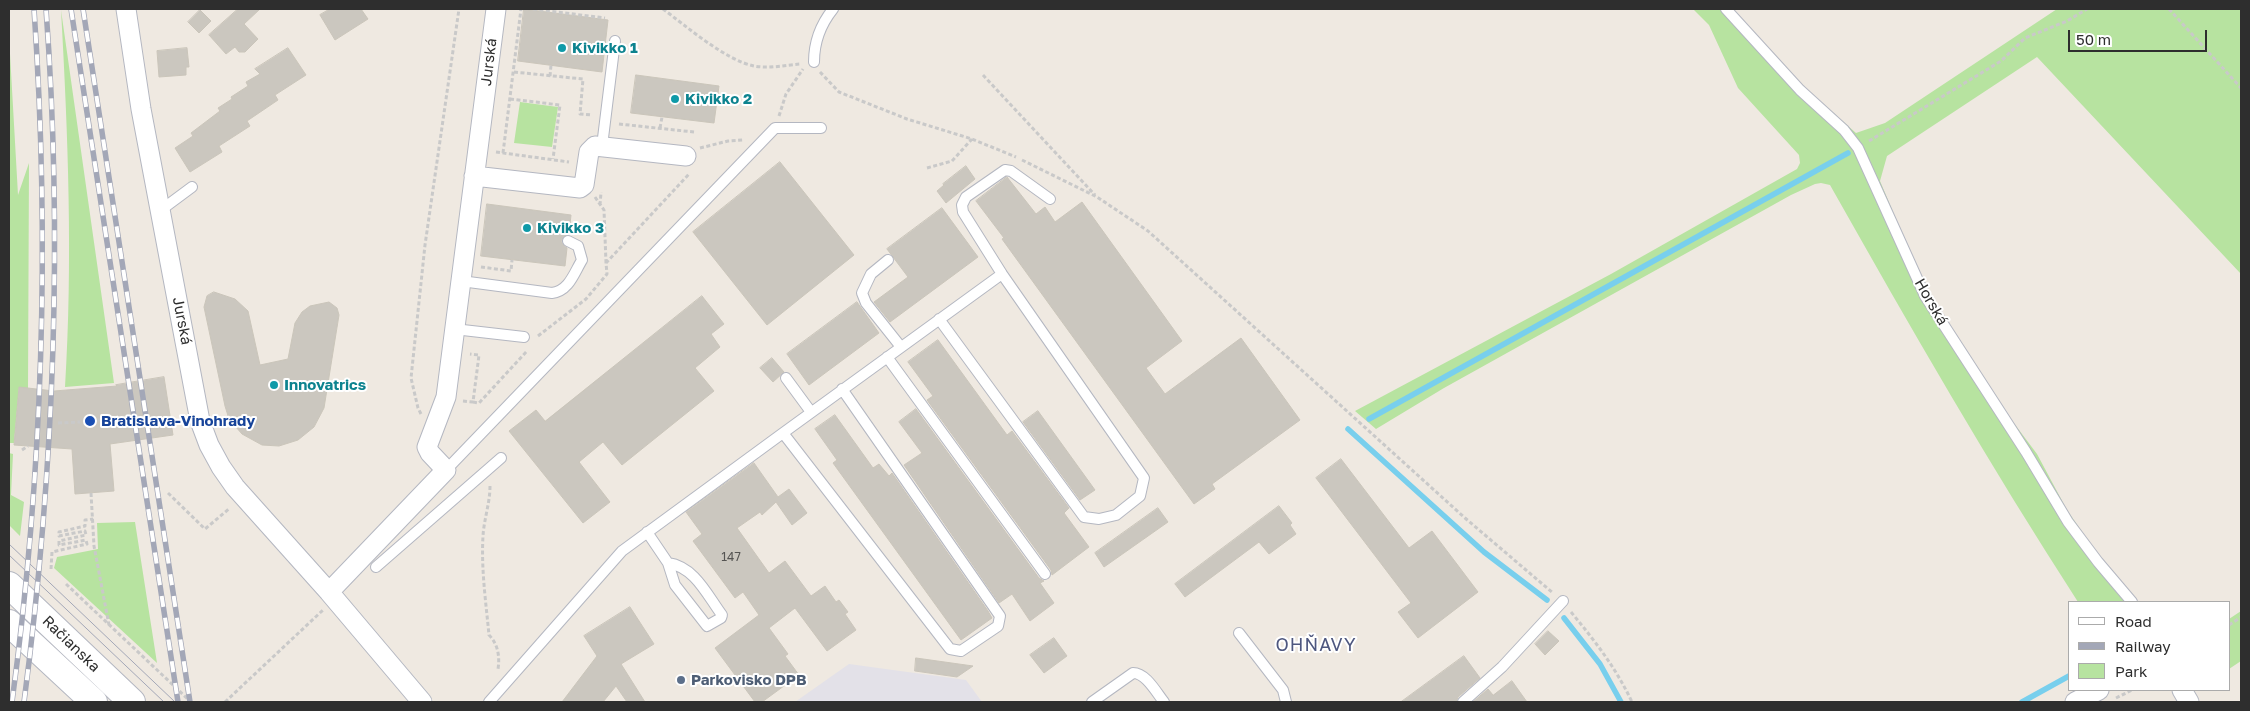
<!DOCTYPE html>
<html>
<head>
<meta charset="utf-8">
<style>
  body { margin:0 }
  #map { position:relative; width:2250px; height:711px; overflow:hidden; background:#efe9e1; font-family:"Golos Text",sans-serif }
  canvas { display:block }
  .frame { position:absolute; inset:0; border:10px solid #2e2e2e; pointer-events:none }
  .legend { position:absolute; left:2068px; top:601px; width:162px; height:90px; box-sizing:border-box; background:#fff; border:1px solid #ababab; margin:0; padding:6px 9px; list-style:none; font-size:15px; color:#2e2e2e }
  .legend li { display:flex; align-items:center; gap:10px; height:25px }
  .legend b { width:25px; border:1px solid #ababab }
  .scale { position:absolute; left:2068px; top:30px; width:139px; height:22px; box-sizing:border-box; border:2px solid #2e2e2e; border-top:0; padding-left:6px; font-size:15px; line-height:18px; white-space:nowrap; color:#2e2e2e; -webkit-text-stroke:4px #fff; paint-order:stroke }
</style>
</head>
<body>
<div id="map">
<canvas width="2250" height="711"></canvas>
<div class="frame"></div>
<ul class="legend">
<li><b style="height:6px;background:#fff"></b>Road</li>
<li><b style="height:6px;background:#a3a7b7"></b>Railway</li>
<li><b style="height:14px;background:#b7e3a0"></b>Park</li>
</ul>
<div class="scale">50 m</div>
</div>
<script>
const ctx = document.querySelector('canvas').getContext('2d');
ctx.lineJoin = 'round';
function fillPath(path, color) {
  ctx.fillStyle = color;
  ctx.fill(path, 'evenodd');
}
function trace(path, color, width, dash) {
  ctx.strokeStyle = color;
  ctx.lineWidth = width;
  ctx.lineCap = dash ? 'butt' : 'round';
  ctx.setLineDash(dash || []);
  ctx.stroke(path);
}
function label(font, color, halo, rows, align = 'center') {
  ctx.font = font + ' "Golos Text",sans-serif';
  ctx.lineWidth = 4;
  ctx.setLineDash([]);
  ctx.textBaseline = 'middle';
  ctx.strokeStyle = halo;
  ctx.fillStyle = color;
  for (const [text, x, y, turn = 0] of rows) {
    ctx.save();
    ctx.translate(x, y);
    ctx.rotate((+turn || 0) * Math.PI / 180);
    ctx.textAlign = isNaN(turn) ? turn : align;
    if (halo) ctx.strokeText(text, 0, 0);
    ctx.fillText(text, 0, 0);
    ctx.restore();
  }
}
fillPath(new Path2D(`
  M 849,664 L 966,680 L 982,702 L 795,702 Z`), '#e3e1e8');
fillPath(new Path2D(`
  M 1693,9 L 1732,9 L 1803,86 L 1856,133 L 1885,123 L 2057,9 L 2241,9 L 2241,274 L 2037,57 L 1887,156 L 1880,181 L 1925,288 L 1989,390 L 2037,454 L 2067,510 L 2098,555 L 2138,602 L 2078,602 C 1990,466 1910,327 1830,185 L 1821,183 L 1815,184 L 1791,195 L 1444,388 L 1376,429 L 1355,411 L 1611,274 L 1797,169 L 1800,163 L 1799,155 L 1738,88 L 1709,25 Z
  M 61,10 L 114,383 L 65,387 C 73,261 68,135 61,10 Z
  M 9,36 L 18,195 L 29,163 L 28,388 L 19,388 L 14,443 L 9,443 Z
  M 520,102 L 558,107 L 552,147 L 514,143 Z
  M 9,453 L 13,454 L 11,495 L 24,502 L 20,536 L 9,525 Z
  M 135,522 L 157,663 L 54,568 L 57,557 L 98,549 L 97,523 Z
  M 2241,611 L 2241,661 L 2229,669 L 2229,619 Z`), '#b7e3a0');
trace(new Path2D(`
  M 1369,419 L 1848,153
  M 1348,429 L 1484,552 L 1547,600
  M 1564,618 L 1600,664 L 1621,702
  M 2022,702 L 2069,676`), '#78cfed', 5.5);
const building = new Path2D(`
  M 238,9 L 260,9 L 244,24 L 258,39 L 245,52 L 239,52 L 235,47 L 226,54 L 209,35 Z
  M 330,9 L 361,9 L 368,19 L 335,40 L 320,15 Z
  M 524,9 L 608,20 L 602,72 L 518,61 Z
  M 200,10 L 211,21 L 199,33 L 188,22 Z
  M 187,48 L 189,67 L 186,67 L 186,75 L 159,77 L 157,51 Z
  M 288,48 L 306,75 L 275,95 L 278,100 L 247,121 L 250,126 L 219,146 L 222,152 L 190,172 L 175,148 L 193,136 L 191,133 L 220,111 L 218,108 L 232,99 L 231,97 L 248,86 L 246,82 L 260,74 L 255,69 Z
  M 636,75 L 719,86 L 714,123 L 631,113 Z
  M 780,162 L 854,255 L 767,325 L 693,232 Z
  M 966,166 L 975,179 L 946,203 L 937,191 L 944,185 L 943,184 Z
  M 1007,177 L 1036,214 L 1045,207 L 1055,222 L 1082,202 L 1182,341 L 1146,368 L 1165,394 L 1241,338 L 1300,420 L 1212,484 L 1215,489 L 1194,504 L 1002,239 L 1004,238 L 976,201 Z
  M 487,204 L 571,215 L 569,234 L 564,236 L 561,241 L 563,245 L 567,248 L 565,266 L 481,256 Z
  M 942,208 L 978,257 L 890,322 L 874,302 L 908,277 L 887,249 Z
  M 214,292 L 235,299 L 248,311 L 260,365 L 288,359 L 295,323 L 302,312 L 310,306 L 329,302 L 337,308 L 339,315 L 324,408 L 314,427 L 298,440 L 279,446 L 262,445 L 242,434 L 229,419 L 225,406 L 204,307 L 207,296 Z
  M 702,296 L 724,324 L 711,334 L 720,347 L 695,368 L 714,391 L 622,465 L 603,442 L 579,462 L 610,502 L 583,523 L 509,431 L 536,410 L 545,421 Z
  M 857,302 L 879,333 L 809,385 L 787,354 Z
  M 938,340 L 1007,435 L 1012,431 L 1069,508 L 1064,513 L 1089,547 L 1052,575 L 1051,570 L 927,400 L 933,396 L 908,362 Z
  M 772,358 L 784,372 L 773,382 L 760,368 Z
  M 164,377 L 173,435 L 110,444 L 114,491 L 75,494 L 72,449 L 14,445 L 19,387 L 54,391 L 117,386 L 116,385 Z
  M 916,409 L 1039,578 L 1044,581 L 1040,583 L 1054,603 L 1030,621 L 1012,594 L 999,603 L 904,465 L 922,453 L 899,422 Z
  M 1038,411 L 1095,490 L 1080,500 L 1023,422 Z
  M 835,415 L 873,468 L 879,464 L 889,476 L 892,473 L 988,611 L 992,618 L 961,640 L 833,463 L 837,460 L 815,429 Z
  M 1341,459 L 1409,548 L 1432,531 L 1478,592 L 1418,638 L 1398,612 L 1411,603 L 1316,478 Z
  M 754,463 L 778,497 L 789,489 L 807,513 L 792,525 L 776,502 L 762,515 L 760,512 L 737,528 L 769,573 L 785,561 L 811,596 L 825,586 L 836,602 L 839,600 L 848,612 L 845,614 L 856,630 L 827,651 L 795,608 L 769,628 L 788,654 L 785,656 L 799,675 L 762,702 L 755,702 L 715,648 L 759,615 L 743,592 L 735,598 L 693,541 L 702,534 L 686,512 Z
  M 1279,506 L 1292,523 L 1290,525 L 1296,534 L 1269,554 L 1259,542 L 1185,597 L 1175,584 Z
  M 1158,508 L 1168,522 L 1104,567 L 1095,553 Z
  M 630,607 L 654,644 L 621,664 L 645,702 L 627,702 L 616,686 L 603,702 L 562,702 L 597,656 L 584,636 Z
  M 1548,631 L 1559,641 L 1545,655 L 1535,644 Z
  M 1054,638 L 1067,656 L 1044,673 L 1030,655 Z
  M 1464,656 L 1480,678 L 1458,697 L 1456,702 L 1401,702 Z
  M 916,658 L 973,666 L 957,677 L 915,671 Z
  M 1512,681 L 1527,702 L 1473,702 L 1488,689 L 1493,695 Z`);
fillPath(building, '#cbc7bf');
trace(building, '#cac5ba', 1);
const service = new Path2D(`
  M 1726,9 L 1800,90 L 1844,130 L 1858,148 L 1925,296 L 2026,452 L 2068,522 L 2098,562 L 2132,602
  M 814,62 C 814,43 821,24 833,9
  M 602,146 L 615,41
  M 161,210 L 192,187
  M 888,260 L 871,274 L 862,293 L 866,303 L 901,347
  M 461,281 L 552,293 C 569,291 574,273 582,260 L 578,246 L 568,241
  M 939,319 L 1084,517 L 1099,519 L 1116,515 L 1140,496 L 1144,478 L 1002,274 L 963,212 L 962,205 L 966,197 L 1005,170 L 1011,171 L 1050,199
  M 454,329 L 524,337
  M 887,357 L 1045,574
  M 786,378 L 811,412
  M 783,433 L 1002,274
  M 446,470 L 775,128 L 821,128
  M 647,532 L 668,563 L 675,585 L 707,626 L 721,618 L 722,615 C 707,595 695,567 668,563
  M 376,567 L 501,458
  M 1239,633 L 1283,690 L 1286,702
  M 489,702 L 622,551 L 783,433 L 950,649 L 961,651 L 998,626 L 1000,616 L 842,389
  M 1092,702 L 1133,673 C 1146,673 1156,692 1164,702
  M 1463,702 L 1502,667 L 1563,601`);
const minor = new Path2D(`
  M 126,9 L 141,109 L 200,421 L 209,445 L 221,467 L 235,487 L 329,592 L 422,702
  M 474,176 L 580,188 L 584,185 L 589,152 L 595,146 L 686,156
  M 329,592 L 446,470 L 430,453 L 427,447 L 446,397 L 496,9
  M 2182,690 L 2189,702
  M 2075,702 L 2099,690`);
const secondary = new Path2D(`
  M 9,585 L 132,702
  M 9,623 L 94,702`);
trace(service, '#b4b7c1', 12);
trace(minor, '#b4b7c1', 21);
trace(secondary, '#b4b7c1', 28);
trace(new Path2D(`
  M 533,9 L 605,18
  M 663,9 C 686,26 725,60 754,66 C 769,69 786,65 800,64
  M 2169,9 L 2241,88
  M 514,72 L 583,79 L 580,114 L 592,115
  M 820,72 L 839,92 L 907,119 L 972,139 L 1016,157
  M 983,75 L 1095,195
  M 550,76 L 551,65
  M 510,99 L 560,105 L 553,159
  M 779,116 L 786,94 L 803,69
  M 619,124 L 694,132
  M 660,128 L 662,117
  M 1869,141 L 2001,61 L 2025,38 L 2067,21 L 2087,9
  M 700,148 L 728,141 L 743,140
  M 496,152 L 569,162
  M 503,153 L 521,9
  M 1022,160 L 1097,197 L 1148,231 L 1465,518 L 1553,593
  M 927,168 L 952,161 L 972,139
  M 595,197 L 604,210 L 606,263
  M 600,205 L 601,192
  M 481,267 L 511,271 L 512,260
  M 538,336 L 586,299 L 607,274 L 606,263 L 689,174
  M 463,401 L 473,402 L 479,355 L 470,354
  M 473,402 L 479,403 L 527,351
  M 421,414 L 418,408 L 411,378 L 425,245 L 459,9
  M 98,420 L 127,419
  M 58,423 L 80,422
  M 22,450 L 28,446
  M 490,486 C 490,503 484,519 483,536 C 481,569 486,603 489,635 C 498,644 500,657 498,669
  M 91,493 L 94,546 L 109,625
  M 168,493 L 205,529 L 230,508
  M 51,569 L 52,552 L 87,544 L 86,540 L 59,545 L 59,541 L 86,535 L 85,531 L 59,536 L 59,532 L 85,526 L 85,520 L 93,519
  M 66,584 L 191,702
  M 1571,612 C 1595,641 1616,668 1632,702
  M 2229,625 L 2241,617
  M 2116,698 L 2132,690
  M 225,702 L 323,610`), '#c9c9c9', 3, [4, 2.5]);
trace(service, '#fff', 10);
trace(minor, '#fff', 19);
trace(secondary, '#fff', 26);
trace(new Path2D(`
  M 9,544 L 175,702
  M 9,555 L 164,702`), '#a3a7b7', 1);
const rail = new Path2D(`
  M 71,9 L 178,702
  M 83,9 L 190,702
  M 12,702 C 43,472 50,241 34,9
  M 24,702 C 54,473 63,240 46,9`);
trace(rail, '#a3a7b7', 5.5);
trace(rail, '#fff', 4, [11]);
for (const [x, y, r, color] of [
  [562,48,5,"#0f9aa8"],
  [675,99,5,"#0f9aa8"],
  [527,228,5,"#0f9aa8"],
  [274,385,5,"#0f9aa8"],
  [90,421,6,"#1a4fb4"],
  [681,680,5,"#5c6f8a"]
]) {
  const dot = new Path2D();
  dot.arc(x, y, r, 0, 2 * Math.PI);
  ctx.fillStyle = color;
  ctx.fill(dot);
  trace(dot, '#fff', 2);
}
label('12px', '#555452', null, [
  ["147",731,557]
]);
label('bold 15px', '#0d838f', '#fff', [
  ["Kivikko 1",572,48],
  ["Kivikko 2",685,99],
  ["Kivikko 3",537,228],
  ["Innovatrics",284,385]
], 'left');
label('15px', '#2e2e2e', '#fff', [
  ["Jurská",489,62,-83],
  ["Horská",1931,302,60],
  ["Jurská",182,321,79],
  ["Račianska",71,644,44]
]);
label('bold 15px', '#164399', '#fff', [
  ["Bratislava-Vinohrady",101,421]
], 'left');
label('bold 15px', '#4e5e75', '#fff', [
  ["Parkovisko DPB",691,680]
], 'left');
ctx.letterSpacing = '1px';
label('18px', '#4e577f', '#fff', [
  ["OHŇAVY",1316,645]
]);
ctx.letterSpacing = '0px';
</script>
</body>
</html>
